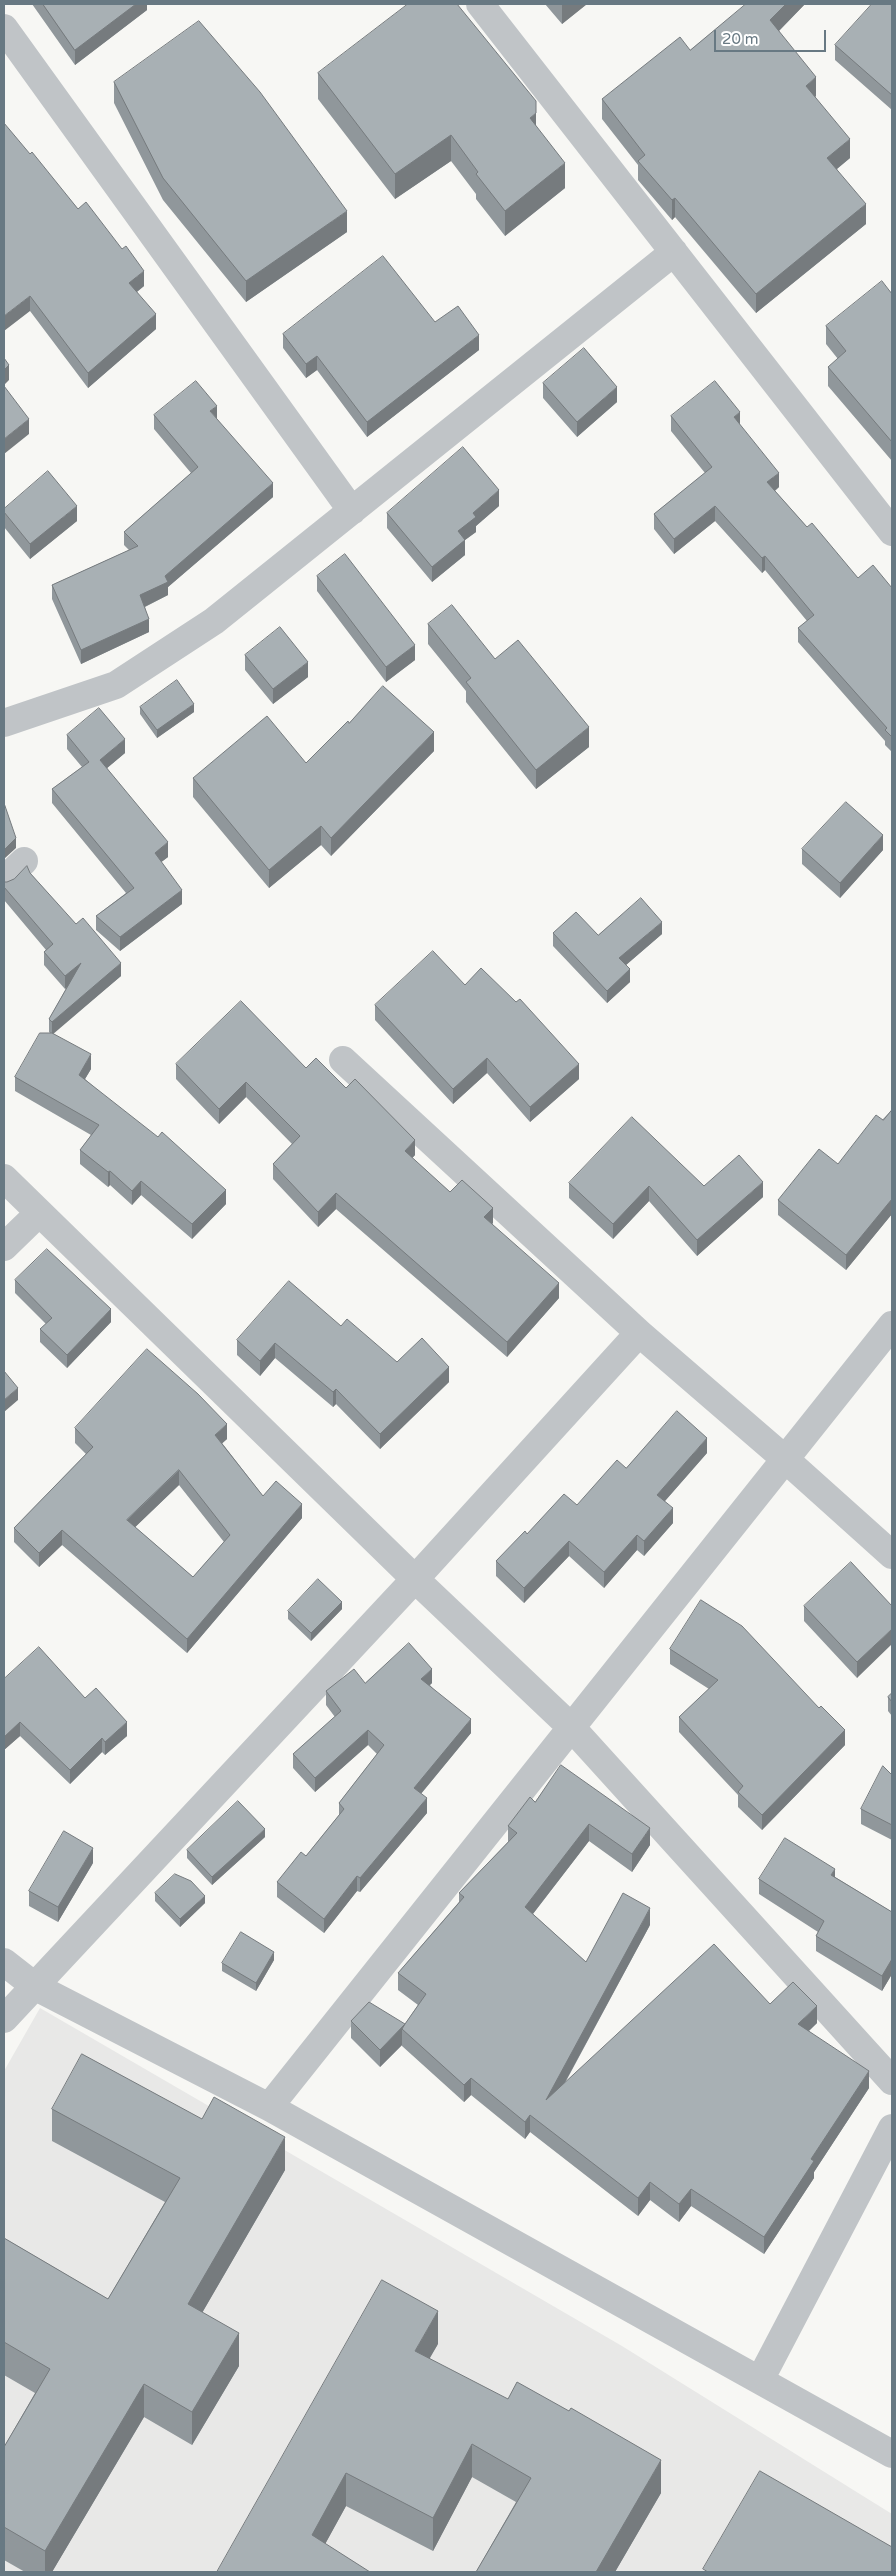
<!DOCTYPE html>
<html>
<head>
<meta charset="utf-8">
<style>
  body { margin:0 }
  #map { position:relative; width:896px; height:2576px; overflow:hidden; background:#f7f7f4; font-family:"Varela Round",sans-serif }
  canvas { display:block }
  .frame { position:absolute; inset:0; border:5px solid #687983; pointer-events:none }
  .scale { position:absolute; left:714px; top:30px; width:112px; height:22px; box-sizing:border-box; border:2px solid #687983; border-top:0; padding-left:6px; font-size:15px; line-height:18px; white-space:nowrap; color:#687983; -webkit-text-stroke:4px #fff; paint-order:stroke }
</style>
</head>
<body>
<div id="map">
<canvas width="896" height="2576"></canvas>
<div class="frame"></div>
<div class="scale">20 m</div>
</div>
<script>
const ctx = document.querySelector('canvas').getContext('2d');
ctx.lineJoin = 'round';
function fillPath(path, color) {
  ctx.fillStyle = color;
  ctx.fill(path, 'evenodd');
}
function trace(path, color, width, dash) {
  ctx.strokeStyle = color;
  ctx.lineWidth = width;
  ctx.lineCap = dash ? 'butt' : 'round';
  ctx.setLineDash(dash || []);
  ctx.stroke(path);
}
fillPath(new Path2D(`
  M 40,2008 L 622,2346 L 892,2514 L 892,2572 L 4,2572 L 4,2071 Z`), '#e8e8e7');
trace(new Path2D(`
  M 480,4 L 892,532
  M 4,28 L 352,511
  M 4,723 L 116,685 L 214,621 L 674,252
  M 4,880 L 24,861
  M 343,1060 L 639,1333
  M 4,1178 L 415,1579 L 571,1727 L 892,2081
  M 4,1247 L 39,1213
  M 4,1962 L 36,1987 L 269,2107 L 892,2454
  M 4,2019 L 415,1579 L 639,1333 L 785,1459 L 892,1555
  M 269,2107 L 892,1325
  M 760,2380 L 892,2128`), '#c0c4c7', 28);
fillPath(new Path2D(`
  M 32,4 L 147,4 L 147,10 L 75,65 Z
  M 545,4 L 587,4 L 562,24 Z
  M 805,4 L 779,31 L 816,96 L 815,97 L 850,158 L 837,169 L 866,224 L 756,313 L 675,217 L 672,220 L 638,180 L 638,165 L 602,119 L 602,99 L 690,50 Z
  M 892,4 L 892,110 L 835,60 L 835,45 Z
  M 318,73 L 536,126 L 565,188 L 505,236 L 476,199 L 476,194 L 451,161 L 395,199 L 318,99 Z
  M 114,82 L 347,232 L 246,302 L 163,200 L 114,103 Z
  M 30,154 L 78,209 L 144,286 L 137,292 L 156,329 L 88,388 L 30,311 Z
  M 892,294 L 892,461 L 828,386 L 828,367 L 838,359 L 826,344 L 826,326 Z
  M 435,322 L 479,350 L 367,437 L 317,370 L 306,378 L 283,348 L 283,334 Z
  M 543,383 L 617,402 L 577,437 L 543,398 Z
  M 154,415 L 217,419 L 273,497 L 168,587 L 168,595 L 145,607 L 149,632 L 81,664 L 52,599 L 52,585 L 129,550 L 124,545 L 124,532 L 191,473 L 154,429 Z
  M 671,416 L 740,425 L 779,487 L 775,491 L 807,527 L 858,578 L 892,588 L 892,752 L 885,745 L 885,741 L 798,642 L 798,628 L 807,621 L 765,570 L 762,573 L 715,521 L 674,554 L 654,529 L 654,514 L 705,473 L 671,431 Z
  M 499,506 L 476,526 L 476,532 L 465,540 L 465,555 L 432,582 L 387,528 L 387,513 Z
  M 4,509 L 77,521 L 30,559 L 4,527 Z
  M 317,576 L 415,660 L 386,682 L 317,591 Z
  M 428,624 L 495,659 L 589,747 L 536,789 L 466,702 L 466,691 L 428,644 Z
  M 245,655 L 308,677 L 273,704 L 245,670 Z
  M 140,707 L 194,712 L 157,738 L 140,714 Z
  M 349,723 L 434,751 L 331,856 L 321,845 L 269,888 L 193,797 L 193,778 L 306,763 Z
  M 67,735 L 125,753 L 107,768 L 168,857 L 161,862 L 182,904 L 120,951 L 96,930 L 96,916 L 126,893 L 52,803 L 52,789 L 82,767 L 67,749 Z
  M 802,849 L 883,850 L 840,898 L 802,864 Z
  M 30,873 L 121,976 L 53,1033 L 91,1069 L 85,1079 L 226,1204 L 192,1239 L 141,1195 L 132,1205 L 110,1185 L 108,1187 L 80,1164 L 80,1150 L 91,1135 L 15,1091 L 15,1077 L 50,1033 L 49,1032 L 49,1019 L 67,987 L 65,989 L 44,965 L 44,952 L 46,950 L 4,900 L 4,882 L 7,882 Z
  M 553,933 L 598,935 L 662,934 L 626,965 L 630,982 L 607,1003 L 553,946 Z
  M 465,985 L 579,1079 L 530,1122 L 487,1073 L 453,1104 L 375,1020 L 375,1005 Z
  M 176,1064 L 306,1068 L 346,1088 L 415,1155 L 412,1158 L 450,1192 L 493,1223 L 492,1224 L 559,1298 L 507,1357 L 336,1209 L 318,1227 L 273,1179 L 273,1164 L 292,1144 L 246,1097 L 219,1124 L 176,1079 Z
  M 892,1110 L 892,1214 L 846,1270 L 778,1215 L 778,1200 L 838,1164 Z
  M 569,1183 L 704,1186 L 763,1197 L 697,1256 L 649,1201 L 613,1239 L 569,1198 Z
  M 15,1280 L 111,1322 L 67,1368 L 40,1342 L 40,1329 L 46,1324 L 15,1293 Z
  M 341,1326 L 397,1362 L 449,1382 L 380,1449 L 336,1404 L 333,1407 L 275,1358 L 260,1376 L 237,1355 L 237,1340 Z
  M 75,1428 L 227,1439 L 222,1443 L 263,1496 L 302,1518 L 187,1653 L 62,1545 L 39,1567 L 14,1542 L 14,1528 L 86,1454 L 75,1443 ZM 179,1485 L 224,1542 L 193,1577 L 135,1527 Z
  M 707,1453 L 665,1501 L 673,1523 L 644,1556 L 637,1550 L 604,1588 L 569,1556 L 524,1603 L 496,1576 L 496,1561 L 527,1534 L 577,1505 L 626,1468 Z
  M 804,1606 L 892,1606 L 857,1678 L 804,1621 Z
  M 342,1609 L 311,1641 L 288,1619 L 288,1611 Z
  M 670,1649 L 819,1708 L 845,1745 L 762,1830 L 738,1807 L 738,1795 L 679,1732 L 679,1717 L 709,1689 L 670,1664 Z
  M 4,1679 L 85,1698 L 127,1736 L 105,1755 L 102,1752 L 70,1784 L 20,1736 L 4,1750 Z
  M 365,1683 L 432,1683 L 430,1685 L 471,1733 L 421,1794 L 427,1813 L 360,1892 L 357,1891 L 324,1933 L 277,1897 L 277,1882 L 306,1856 L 339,1815 L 339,1803 L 377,1754 L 368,1745 L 315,1792 L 293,1768 L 293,1754 L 335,1717 L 326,1705 L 326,1691 Z
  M 892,1693 L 892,1716 L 888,1711 L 888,1697 Z
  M 892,1775 L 892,1840 L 861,1824 L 861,1809 Z
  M 535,1802 L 650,1845 L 632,1872 L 589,1841 L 533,1914 L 586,1962 L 650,1925 L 565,2083 L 770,2004 L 817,2023 L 809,2031 L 869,2088 L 814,2172 L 814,2178 L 764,2254 L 691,2206 L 679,2222 L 650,2200 L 638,2216 L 530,2132 L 525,2139 L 471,2095 L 464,2102 L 402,2046 L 402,2045 L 380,2067 L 351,2038 L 351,2021 L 405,2024 L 418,2005 L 398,1990 L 398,1973 L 459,1902 L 459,1893 L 508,1842 L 508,1826 Z
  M 265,1837 L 212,1885 L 187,1858 L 187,1850 Z
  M 93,1863 L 58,1922 L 29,1906 L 29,1891 Z
  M 835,1877 L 892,1912 L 892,1974 L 882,1991 L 816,1951 L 816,1936 L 818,1932 L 759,1894 L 759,1879 Z
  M 155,1893 L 205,1903 L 180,1927 L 155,1901 Z
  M 274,1960 L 256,1991 L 222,1971 L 222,1963 Z
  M 52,2109 L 285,2170 L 202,2313 L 239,2366 L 192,2445 L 144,2417 L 52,2572 L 25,2572 L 4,2560 L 4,2447 L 35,2393 L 4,2375 L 4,2238 L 108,2299 L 165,2202 L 52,2141 Z
  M 438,2344 L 429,2358 L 661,2493 L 615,2572 L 476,2572 L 516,2502 L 472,2477 L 433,2551 L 346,2506 L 325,2544 L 217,2572 Z`), '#90979b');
fillPath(new Path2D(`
  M 136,4 L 147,4 L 147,10 L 75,65 L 75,50 Z
  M 564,4 L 587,4 L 562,24 L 562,5 Z
  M 786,4 L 805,4 L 770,40 L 770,20 Z
  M 816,77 L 816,96 L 806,105 L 806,86 Z
  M 536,113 L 536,138 L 530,118 Z
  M 451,135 L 451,161 L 395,199 L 395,174 Z
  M 850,139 L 850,158 L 827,177 L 827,158 Z
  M 565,163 L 565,188 L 505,236 L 505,211 Z
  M 675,198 L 675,217 L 672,220 L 672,200 Z
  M 866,204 L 866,224 L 756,313 L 756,294 Z
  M 347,211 L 347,232 L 246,302 L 246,281 Z
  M 144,271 L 144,286 L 129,298 L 129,283 Z
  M 30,296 L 30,311 L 4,331 L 4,316 Z
  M 156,314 L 156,329 L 88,388 L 88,373 Z
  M 479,335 L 479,350 L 367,437 L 367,422 Z
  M 317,356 L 317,370 L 306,378 L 306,364 Z
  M 9,365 L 9,380 L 4,385 L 4,370 Z
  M 617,387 L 617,402 L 577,437 L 577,422 Z
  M 217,406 L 217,419 L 210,411 Z
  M 740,412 L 740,427 L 734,417 Z
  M 29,419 L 29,434 L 4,454 L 4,439 Z
  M 779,473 L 779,487 L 767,497 L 767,482 Z
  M 273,483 L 273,497 L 168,587 L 168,595 L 140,609 L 140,595 L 165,576 Z
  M 499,490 L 499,506 L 476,526 L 476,532 L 465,540 L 465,555 L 432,582 L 432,567 L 458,531 L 473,513 Z
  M 77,506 L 77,521 L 30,559 L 30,544 Z
  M 715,506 L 715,521 L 674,554 L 674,539 Z
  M 765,556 L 765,570 L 762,573 L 762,558 Z
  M 149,619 L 149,632 L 81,664 L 81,650 Z
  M 415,645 L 415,660 L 386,682 L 386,667 Z
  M 308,662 L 308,677 L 273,704 L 273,689 Z
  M 194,704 L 194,712 L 157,738 L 157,730 Z
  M 589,727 L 589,747 L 536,789 L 536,770 Z
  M 434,732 L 434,751 L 331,856 L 331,838 Z
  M 125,739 L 125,753 L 100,774 L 100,760 Z
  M 321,826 L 321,845 L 269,888 L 269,870 Z
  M 883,835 L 883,850 L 840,898 L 840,883 Z
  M 16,838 L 16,848 L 4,859 L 4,850 Z
  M 168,842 L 168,857 L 155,867 L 155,853 Z
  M 182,890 L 182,904 L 120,951 L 120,937 Z
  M 662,922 L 662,934 L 619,971 L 619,958 Z
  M 81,963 L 81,976 L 65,989 L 65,976 Z
  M 121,963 L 121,976 L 52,1035 L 52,1022 Z
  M 630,969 L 630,982 L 607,1003 L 607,991 Z
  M 91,1054 L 91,1069 L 79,1089 L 79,1075 Z
  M 487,1058 L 487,1073 L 453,1104 L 453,1089 Z
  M 579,1064 L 579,1079 L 530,1122 L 530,1107 Z
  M 246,1082 L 246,1097 L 219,1124 L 219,1109 Z
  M 415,1140 L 415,1155 L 405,1166 L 405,1151 Z
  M 110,1171 L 110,1185 L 108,1187 L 108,1172 Z
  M 141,1181 L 141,1195 L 132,1205 L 132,1191 Z
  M 763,1182 L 763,1197 L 697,1256 L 697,1240 Z
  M 649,1186 L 649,1201 L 613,1239 L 613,1224 Z
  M 226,1190 L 226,1204 L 192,1239 L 192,1224 Z
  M 336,1193 L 336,1209 L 318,1227 L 318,1212 Z
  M 892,1199 L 892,1214 L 846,1270 L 846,1255 Z
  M 493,1208 L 493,1223 L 484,1232 L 484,1217 Z
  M 559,1283 L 559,1298 L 507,1357 L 507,1342 Z
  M 111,1309 L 111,1322 L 67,1368 L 67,1355 Z
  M 275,1343 L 275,1358 L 260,1376 L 260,1361 Z
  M 449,1367 L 449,1382 L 380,1449 L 380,1434 Z
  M 18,1388 L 18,1400 L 4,1412 L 4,1400 Z
  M 336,1389 L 336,1404 L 333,1407 L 333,1392 Z
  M 227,1424 L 227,1439 L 215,1450 L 215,1435 Z
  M 707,1438 L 707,1453 L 657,1510 L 657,1495 Z
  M 179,1470 L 179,1485 L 127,1535 L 127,1520 Z
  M 302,1504 L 302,1518 L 187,1653 L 187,1639 Z
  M 673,1508 L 673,1523 L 644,1556 L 644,1541 Z
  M 62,1530 L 62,1545 L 39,1567 L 39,1553 Z
  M 637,1535 L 637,1550 L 604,1588 L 604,1572 Z
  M 569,1541 L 569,1556 L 524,1603 L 524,1588 Z
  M 342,1602 L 342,1609 L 311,1641 L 311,1633 Z
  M 892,1629 L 892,1644 L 857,1678 L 857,1662 Z
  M 432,1669 L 432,1683 L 421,1693 L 421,1679 Z
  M 471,1719 L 471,1733 L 414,1802 L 414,1788 Z
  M 20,1722 L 20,1736 L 4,1750 L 4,1737 Z
  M 127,1722 L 127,1736 L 105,1755 L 105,1742 Z
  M 368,1730 L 368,1745 L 315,1792 L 315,1778 Z
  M 845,1730 L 845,1745 L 762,1830 L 762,1815 Z
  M 102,1738 L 102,1752 L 70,1784 L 70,1770 Z
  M 427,1798 L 427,1813 L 360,1892 L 360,1878 Z
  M 589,1824 L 589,1841 L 525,1924 L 525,1907 Z
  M 650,1828 L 650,1845 L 632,1872 L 632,1854 Z
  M 265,1829 L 265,1837 L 212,1885 L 212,1877 Z
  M 93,1848 L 93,1863 L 58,1922 L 58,1907 Z
  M 835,1869 L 835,1884 L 831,1875 Z
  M 357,1876 L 357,1891 L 324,1933 L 324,1919 Z
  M 205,1896 L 205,1903 L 180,1927 L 180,1919 Z
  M 650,1908 L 650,1925 L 546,2117 L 546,2100 Z
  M 274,1952 L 274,1960 L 256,1991 L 256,1983 Z
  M 892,1959 L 892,1974 L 882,1991 L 882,1976 Z
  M 817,2006 L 817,2023 L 798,2041 L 798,2024 Z
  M 405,2024 L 402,2029 L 402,2045 L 380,2067 L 380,2050 Z
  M 869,2071 L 869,2088 L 814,2172 L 814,2178 L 764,2254 L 764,2237 L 811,2159 Z
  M 471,2078 L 471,2095 L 464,2102 L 464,2085 Z
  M 530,2115 L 530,2132 L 525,2139 L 525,2122 Z
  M 285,2137 L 285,2170 L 188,2337 L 188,2304 Z
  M 650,2182 L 650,2200 L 638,2216 L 638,2198 Z
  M 691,2189 L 691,2206 L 679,2222 L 679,2204 Z
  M 438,2311 L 438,2344 L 415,2384 L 415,2351 Z
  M 239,2333 L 239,2366 L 192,2445 L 192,2412 Z
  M 144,2384 L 144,2417 L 52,2572 L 45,2572 L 45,2551 Z
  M 472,2444 L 472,2477 L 433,2551 L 433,2518 Z
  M 661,2460 L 661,2493 L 615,2572 L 596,2572 Z
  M 346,2473 L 346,2506 L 312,2568 L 312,2535 Z`), '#767b7e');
const building = new Path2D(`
  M 43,4 L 136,4 L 75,50 Z
  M 408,4 L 457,4 L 536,101 L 536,113 L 530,118 L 565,163 L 505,211 L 476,174 L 478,172 L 451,135 L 395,174 L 318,73 Z
  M 746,4 L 786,4 L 770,20 L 816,77 L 806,86 L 850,139 L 827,158 L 866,204 L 756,294 L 675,198 L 672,200 L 638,161 L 645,155 L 602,99 L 680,37 L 690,50 Z
  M 872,4 L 892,4 L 892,95 L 835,45 Z
  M 199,21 L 260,92 L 347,211 L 246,281 L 163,178 L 114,82 Z
  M 4,123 L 30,154 L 32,152 L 78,209 L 86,202 L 122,249 L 126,246 L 144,271 L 129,283 L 156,314 L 88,373 L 30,296 L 4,316 Z
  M 383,256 L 435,322 L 458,306 L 479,335 L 367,422 L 317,356 L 306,364 L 283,334 Z
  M 882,281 L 892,294 L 892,442 L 828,367 L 846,351 L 826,326 Z
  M 584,348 L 617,387 L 577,422 L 543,383 Z
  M 4,358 L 9,365 L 4,370 Z
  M 196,381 L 217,406 L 210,411 L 273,483 L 165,576 L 168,582 L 140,595 L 149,619 L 81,650 L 52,585 L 138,546 L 124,532 L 198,467 L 154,415 Z
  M 715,381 L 740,412 L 734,417 L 779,473 L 767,482 L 807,527 L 812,523 L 858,578 L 873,565 L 892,588 L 892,737 L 885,730 L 887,728 L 798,628 L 814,615 L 765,556 L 762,558 L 715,506 L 674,539 L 654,514 L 712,467 L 671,416 Z
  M 4,386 L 29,419 L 4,439 Z
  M 463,447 L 499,490 L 473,513 L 476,517 L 458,531 L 465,540 L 432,567 L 387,513 Z
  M 48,471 L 77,506 L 30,544 L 4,512 L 4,509 Z
  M 345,554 L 415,645 L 386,667 L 317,576 Z
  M 452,605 L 495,659 L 518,640 L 589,727 L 536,770 L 466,682 L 471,678 L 428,624 Z
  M 280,627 L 308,662 L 273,689 L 245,655 Z
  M 177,680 L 194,704 L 157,730 L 140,707 Z
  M 383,686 L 434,732 L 331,838 L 321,826 L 269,870 L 193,778 L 267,716 L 306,763 L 348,721 L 349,723 Z
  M 99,708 L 125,739 L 100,760 L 168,842 L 155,853 L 182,890 L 120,937 L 96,916 L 134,888 L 52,789 L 89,762 L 67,735 Z
  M 846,802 L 883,835 L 840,883 L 802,849 Z
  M 4,803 L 16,838 L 4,850 Z
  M 27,866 L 30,873 L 76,924 L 83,918 L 121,963 L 52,1022 L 49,1019 L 81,963 L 65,976 L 44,952 L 53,944 L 4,887 L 4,882 L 7,882 L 14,879 Z
  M 641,898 L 662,922 L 619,958 L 630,969 L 607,991 L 553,933 L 576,912 L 598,935 Z
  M 433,951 L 465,985 L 481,968 L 516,1002 L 520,999 L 579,1064 L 530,1107 L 487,1058 L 453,1089 L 375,1005 Z
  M 241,1001 L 306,1068 L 316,1058 L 346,1088 L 355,1079 L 415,1140 L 405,1151 L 450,1192 L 462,1180 L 493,1208 L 484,1217 L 559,1283 L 507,1342 L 336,1193 L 318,1212 L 273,1164 L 300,1136 L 246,1082 L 219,1109 L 176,1064 Z
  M 40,1033 L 52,1033 L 91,1054 L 79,1075 L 158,1137 L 162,1132 L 226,1190 L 192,1224 L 141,1181 L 132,1191 L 110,1171 L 108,1172 L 80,1150 L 99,1125 L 15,1077 Z
  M 892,1110 L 892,1199 L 846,1255 L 778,1200 L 819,1149 L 838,1164 L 876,1115 L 883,1120 Z
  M 632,1117 L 704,1186 L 739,1155 L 763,1182 L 697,1240 L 649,1186 L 613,1224 L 569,1183 Z
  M 47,1249 L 111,1309 L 67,1355 L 40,1329 L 52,1318 L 15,1280 Z
  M 289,1281 L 341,1326 L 347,1319 L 397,1362 L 422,1338 L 449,1367 L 380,1434 L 336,1389 L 333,1392 L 275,1343 L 260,1361 L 237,1340 Z
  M 147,1349 L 198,1394 L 227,1424 L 215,1435 L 263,1496 L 276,1481 L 302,1504 L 187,1639 L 62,1530 L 39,1553 L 14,1528 L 93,1447 L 75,1428 ZM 179,1470 L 230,1535 L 193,1577 L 127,1520 Z
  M 4,1371 L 18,1388 L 4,1400 Z
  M 677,1411 L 707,1438 L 657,1495 L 673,1508 L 644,1541 L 637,1535 L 604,1572 L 569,1541 L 524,1588 L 496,1561 L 525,1531 L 527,1534 L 564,1494 L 577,1505 L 617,1460 L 626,1468 Z
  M 851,1562 L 892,1606 L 892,1629 L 857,1662 L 804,1606 Z
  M 318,1579 L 342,1602 L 311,1633 L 288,1611 Z
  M 701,1600 L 742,1626 L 819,1708 L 821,1706 L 845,1730 L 762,1815 L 738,1792 L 743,1786 L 679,1717 L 718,1680 L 670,1649 Z
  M 409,1643 L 432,1669 L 421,1679 L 471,1719 L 414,1788 L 427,1798 L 360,1878 L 357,1876 L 324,1919 L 277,1882 L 301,1852 L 306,1856 L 344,1809 L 339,1803 L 384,1745 L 368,1730 L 315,1778 L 293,1754 L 341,1711 L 326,1691 L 354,1669 L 365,1683 Z
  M 39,1647 L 85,1698 L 96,1688 L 127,1722 L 105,1742 L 102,1738 L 70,1770 L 20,1722 L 4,1737 L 4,1679 Z
  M 892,1693 L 892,1702 L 888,1697 Z
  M 561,1765 L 650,1828 L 632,1854 L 589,1824 L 525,1907 L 586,1962 L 623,1893 L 650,1908 L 546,2100 L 714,1944 L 770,2004 L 793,1982 L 817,2006 L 798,2024 L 869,2071 L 811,2159 L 814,2161 L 764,2237 L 691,2189 L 679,2204 L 650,2182 L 638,2198 L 530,2115 L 525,2122 L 471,2078 L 464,2085 L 402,2029 L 405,2024 L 380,2050 L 351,2021 L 369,2002 L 405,2024 L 426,1994 L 398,1973 L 464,1897 L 459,1893 L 517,1833 L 508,1826 L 530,1797 L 535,1802 Z
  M 883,1766 L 892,1775 L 892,1825 L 861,1809 Z
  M 238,1801 L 265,1829 L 212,1877 L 187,1850 Z
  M 64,1831 L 93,1848 L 58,1907 L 29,1891 Z
  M 785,1838 L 835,1869 L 831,1875 L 892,1912 L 892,1959 L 882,1976 L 816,1936 L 824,1921 L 759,1879 Z
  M 175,1874 L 191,1881 L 205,1896 L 180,1919 L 155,1893 Z
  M 241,1932 L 274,1952 L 256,1983 L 222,1963 Z
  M 82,2054 L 202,2119 L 214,2097 L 285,2137 L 188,2304 L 239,2333 L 192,2412 L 144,2384 L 45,2551 L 4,2527 L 4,2447 L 50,2369 L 4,2342 L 4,2238 L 108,2299 L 180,2178 L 52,2109 Z
  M 382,2280 L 438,2311 L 415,2351 L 508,2399 L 517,2382 L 569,2411 L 571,2408 L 661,2460 L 596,2572 L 476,2572 L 531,2478 L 472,2444 L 433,2518 L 346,2473 L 312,2535 L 370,2572 L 217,2572 Z
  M 760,2471 L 892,2547 L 892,2572 L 708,2572 L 703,2569 Z`);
fillPath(building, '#a8b0b4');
trace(building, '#767b7e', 1);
</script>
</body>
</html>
